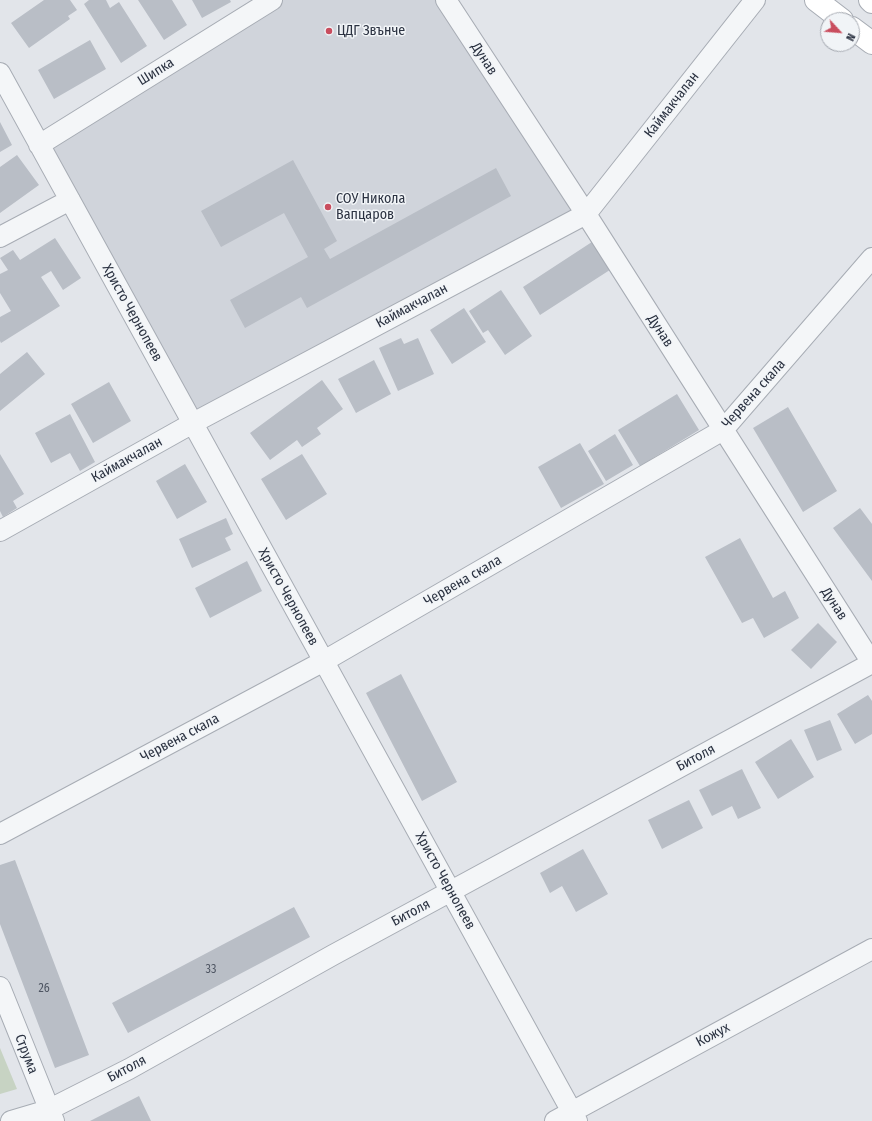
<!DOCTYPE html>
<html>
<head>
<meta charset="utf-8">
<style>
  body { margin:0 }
  #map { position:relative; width:872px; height:1121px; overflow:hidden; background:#e2e5ea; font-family:"Fira Sans Condensed",sans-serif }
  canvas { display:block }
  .north { position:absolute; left:820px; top:12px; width:40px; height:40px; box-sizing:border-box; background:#f1f4f7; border:1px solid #a2a6ae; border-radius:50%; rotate:116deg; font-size:11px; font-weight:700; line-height:16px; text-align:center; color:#2b3241 }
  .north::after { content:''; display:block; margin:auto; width:14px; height:18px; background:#c94d5e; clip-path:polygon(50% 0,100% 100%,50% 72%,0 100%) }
</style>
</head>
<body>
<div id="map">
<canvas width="872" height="1121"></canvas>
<div class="north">N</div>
</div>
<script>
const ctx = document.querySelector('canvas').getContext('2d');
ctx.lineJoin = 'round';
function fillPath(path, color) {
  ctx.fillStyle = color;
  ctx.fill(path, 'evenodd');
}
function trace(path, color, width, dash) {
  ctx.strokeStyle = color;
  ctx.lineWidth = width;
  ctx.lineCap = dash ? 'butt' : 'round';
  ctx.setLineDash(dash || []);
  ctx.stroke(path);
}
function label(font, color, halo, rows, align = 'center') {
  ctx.font = font + ' "Fira Sans Condensed",sans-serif';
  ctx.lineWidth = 3;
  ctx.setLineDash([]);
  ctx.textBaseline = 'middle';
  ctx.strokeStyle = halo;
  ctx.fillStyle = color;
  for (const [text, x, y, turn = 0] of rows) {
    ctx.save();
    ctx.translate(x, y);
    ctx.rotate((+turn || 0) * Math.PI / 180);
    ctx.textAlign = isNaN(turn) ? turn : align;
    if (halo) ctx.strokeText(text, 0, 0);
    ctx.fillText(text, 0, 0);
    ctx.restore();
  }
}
fillPath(new Path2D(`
  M 272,0 L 446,0 L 586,214 L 193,423 L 39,145 Z`), '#d0d4db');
fillPath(new Path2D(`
  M 0,1048 L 17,1089 L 0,1094 Z`), '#c7d3c3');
fillPath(new Path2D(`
  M 44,0 L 70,0 L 77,10 L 68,16 L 70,19 L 29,48 L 11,23 Z
  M 89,0 L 106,0 L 110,8 L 119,2 L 147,46 L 121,63 L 84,4 Z
  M 138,0 L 172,0 L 187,25 L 164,40 Z
  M 192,0 L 230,0 L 231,2 L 202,18 Z
  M 90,40 L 106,69 L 54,99 L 38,70 Z
  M 0,122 L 12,145 L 0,152 Z
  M 17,155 L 39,185 L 0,213 L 0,167 Z
  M 293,160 L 337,241 L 324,249 L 330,259 L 496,168 L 511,196 L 307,308 L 301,297 L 245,328 L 230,300 L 308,257 L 284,213 L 221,247 L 201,211 Z
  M 55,238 L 81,278 L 63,290 L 51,271 L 41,277 L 60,306 L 1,343 L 0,341 L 0,317 L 11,311 L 0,293 L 0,274 L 8,270 L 0,258 L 13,250 L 20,260 Z
  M 598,238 L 616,266 L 540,315 L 523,287 Z
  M 501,290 L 532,336 L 505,355 L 488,330 L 483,333 L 469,311 Z
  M 464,308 L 486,342 L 452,364 L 430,330 Z
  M 401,338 L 404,344 L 418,338 L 434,374 L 398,391 L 379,348 Z
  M 27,352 L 45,374 L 0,411 L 0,374 Z
  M 374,360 L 391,394 L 356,413 L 338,379 Z
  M 322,380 L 343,409 L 317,428 L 321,434 L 302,447 L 297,440 L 270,460 L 250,433 Z
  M 109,382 L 131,421 L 93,443 L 71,404 Z
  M 677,394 L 699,430 L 640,466 L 618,430 Z
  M 788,407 L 837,491 L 803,512 L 753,428 Z
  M 70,414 L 95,462 L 80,471 L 70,453 L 51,463 L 35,433 Z
  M 615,434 L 633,465 L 606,481 L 588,451 Z
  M 580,443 L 604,484 L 561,508 L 538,467 Z
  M 0,454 L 24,494 L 13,501 L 17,508 L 3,517 L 0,511 Z
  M 302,454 L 327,494 L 286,520 L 261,479 Z
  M 185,464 L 207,502 L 177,519 L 156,481 Z
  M 860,508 L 872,524 L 872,581 L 833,528 Z
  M 226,518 L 233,534 L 225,538 L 231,550 L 192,568 L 179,539 Z
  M 740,538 L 773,598 L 785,591 L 799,618 L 764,638 L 753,618 L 742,623 L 705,557 Z
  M 247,561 L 262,591 L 210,618 L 195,588 Z
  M 818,623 L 837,642 L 811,669 L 791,650 Z
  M 401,674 L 457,782 L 422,801 L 366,693 Z
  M 868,695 L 872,701 L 872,734 L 855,744 L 837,714 Z
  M 830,720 L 842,750 L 817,761 L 804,730 Z
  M 791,739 L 814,777 L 778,799 L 755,762 Z
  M 742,769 L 761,808 L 738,819 L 732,806 L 712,816 L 699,790 Z
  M 689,800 L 703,828 L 662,849 L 648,820 Z
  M 583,849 L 608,894 L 576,912 L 562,886 L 550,893 L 540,873 Z
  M 15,860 L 89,1055 L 55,1068 L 0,924 L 0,865 Z
  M 294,907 L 310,937 L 128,1033 L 112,1003 Z
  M 139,1096 L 151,1121 L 90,1121 Z`), '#b9bec6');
const minor = new Path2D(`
  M 0,73 L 577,1121
  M 39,145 L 272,0
  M 0,237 L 70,200
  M 0,531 L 193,423 L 586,214 L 755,0
  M 0,834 L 324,661 L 723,430 L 872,258
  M 0,987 L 54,1121
  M 11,1121 L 48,1110 L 129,1069 L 333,955 L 872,663 L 586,214 L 446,0
  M 555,1121 L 872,949`);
const secondary = new Path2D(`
  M 816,0 L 842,20
  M 870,0 L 872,2
  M 852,28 L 872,43`);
trace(minor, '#a7acb4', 22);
trace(secondary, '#a7acb4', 24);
trace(minor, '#f4f6f8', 20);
trace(secondary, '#fff', 22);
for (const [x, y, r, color] of [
  [329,31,4,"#c94d5e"],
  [328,207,4,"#c94d5e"]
]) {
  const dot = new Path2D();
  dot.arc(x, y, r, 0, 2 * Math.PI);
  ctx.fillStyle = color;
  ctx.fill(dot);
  trace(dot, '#f1f4f7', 1.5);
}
label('12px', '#4e5562', null, [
  ["33",211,970],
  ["26",44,989]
]);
label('14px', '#2b3241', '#f1f4f7', [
  ["ЦДГ Звънче",337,31],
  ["СОУ Никола",336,199],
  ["Вапцаров",336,215]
], 'left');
label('14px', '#2b3241', '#f1f4f7', [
  ["Дунав",484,59,57],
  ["Шипка",156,72,-32],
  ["Каймакчалан",672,105,-52],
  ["Каймакчалан",412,306,-28],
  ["Христо Чернопеев",132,313,61],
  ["Дунав",660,331,57],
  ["Червена скала",754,394,-48],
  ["Каймакчалан",127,460,-29],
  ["Червена скала",463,581,-30],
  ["Христо Чернопеев",288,597,61],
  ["Дунав",834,604,57],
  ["Червена скала",180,738,-28],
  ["Битоля",696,758,-28],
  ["Христо Чернопеев",445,881,61],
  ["Битоля",411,913,-28],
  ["Кожух",713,1035,-28],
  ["Струма",26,1054,69],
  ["Битоля",127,1069,-28]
]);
</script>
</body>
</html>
